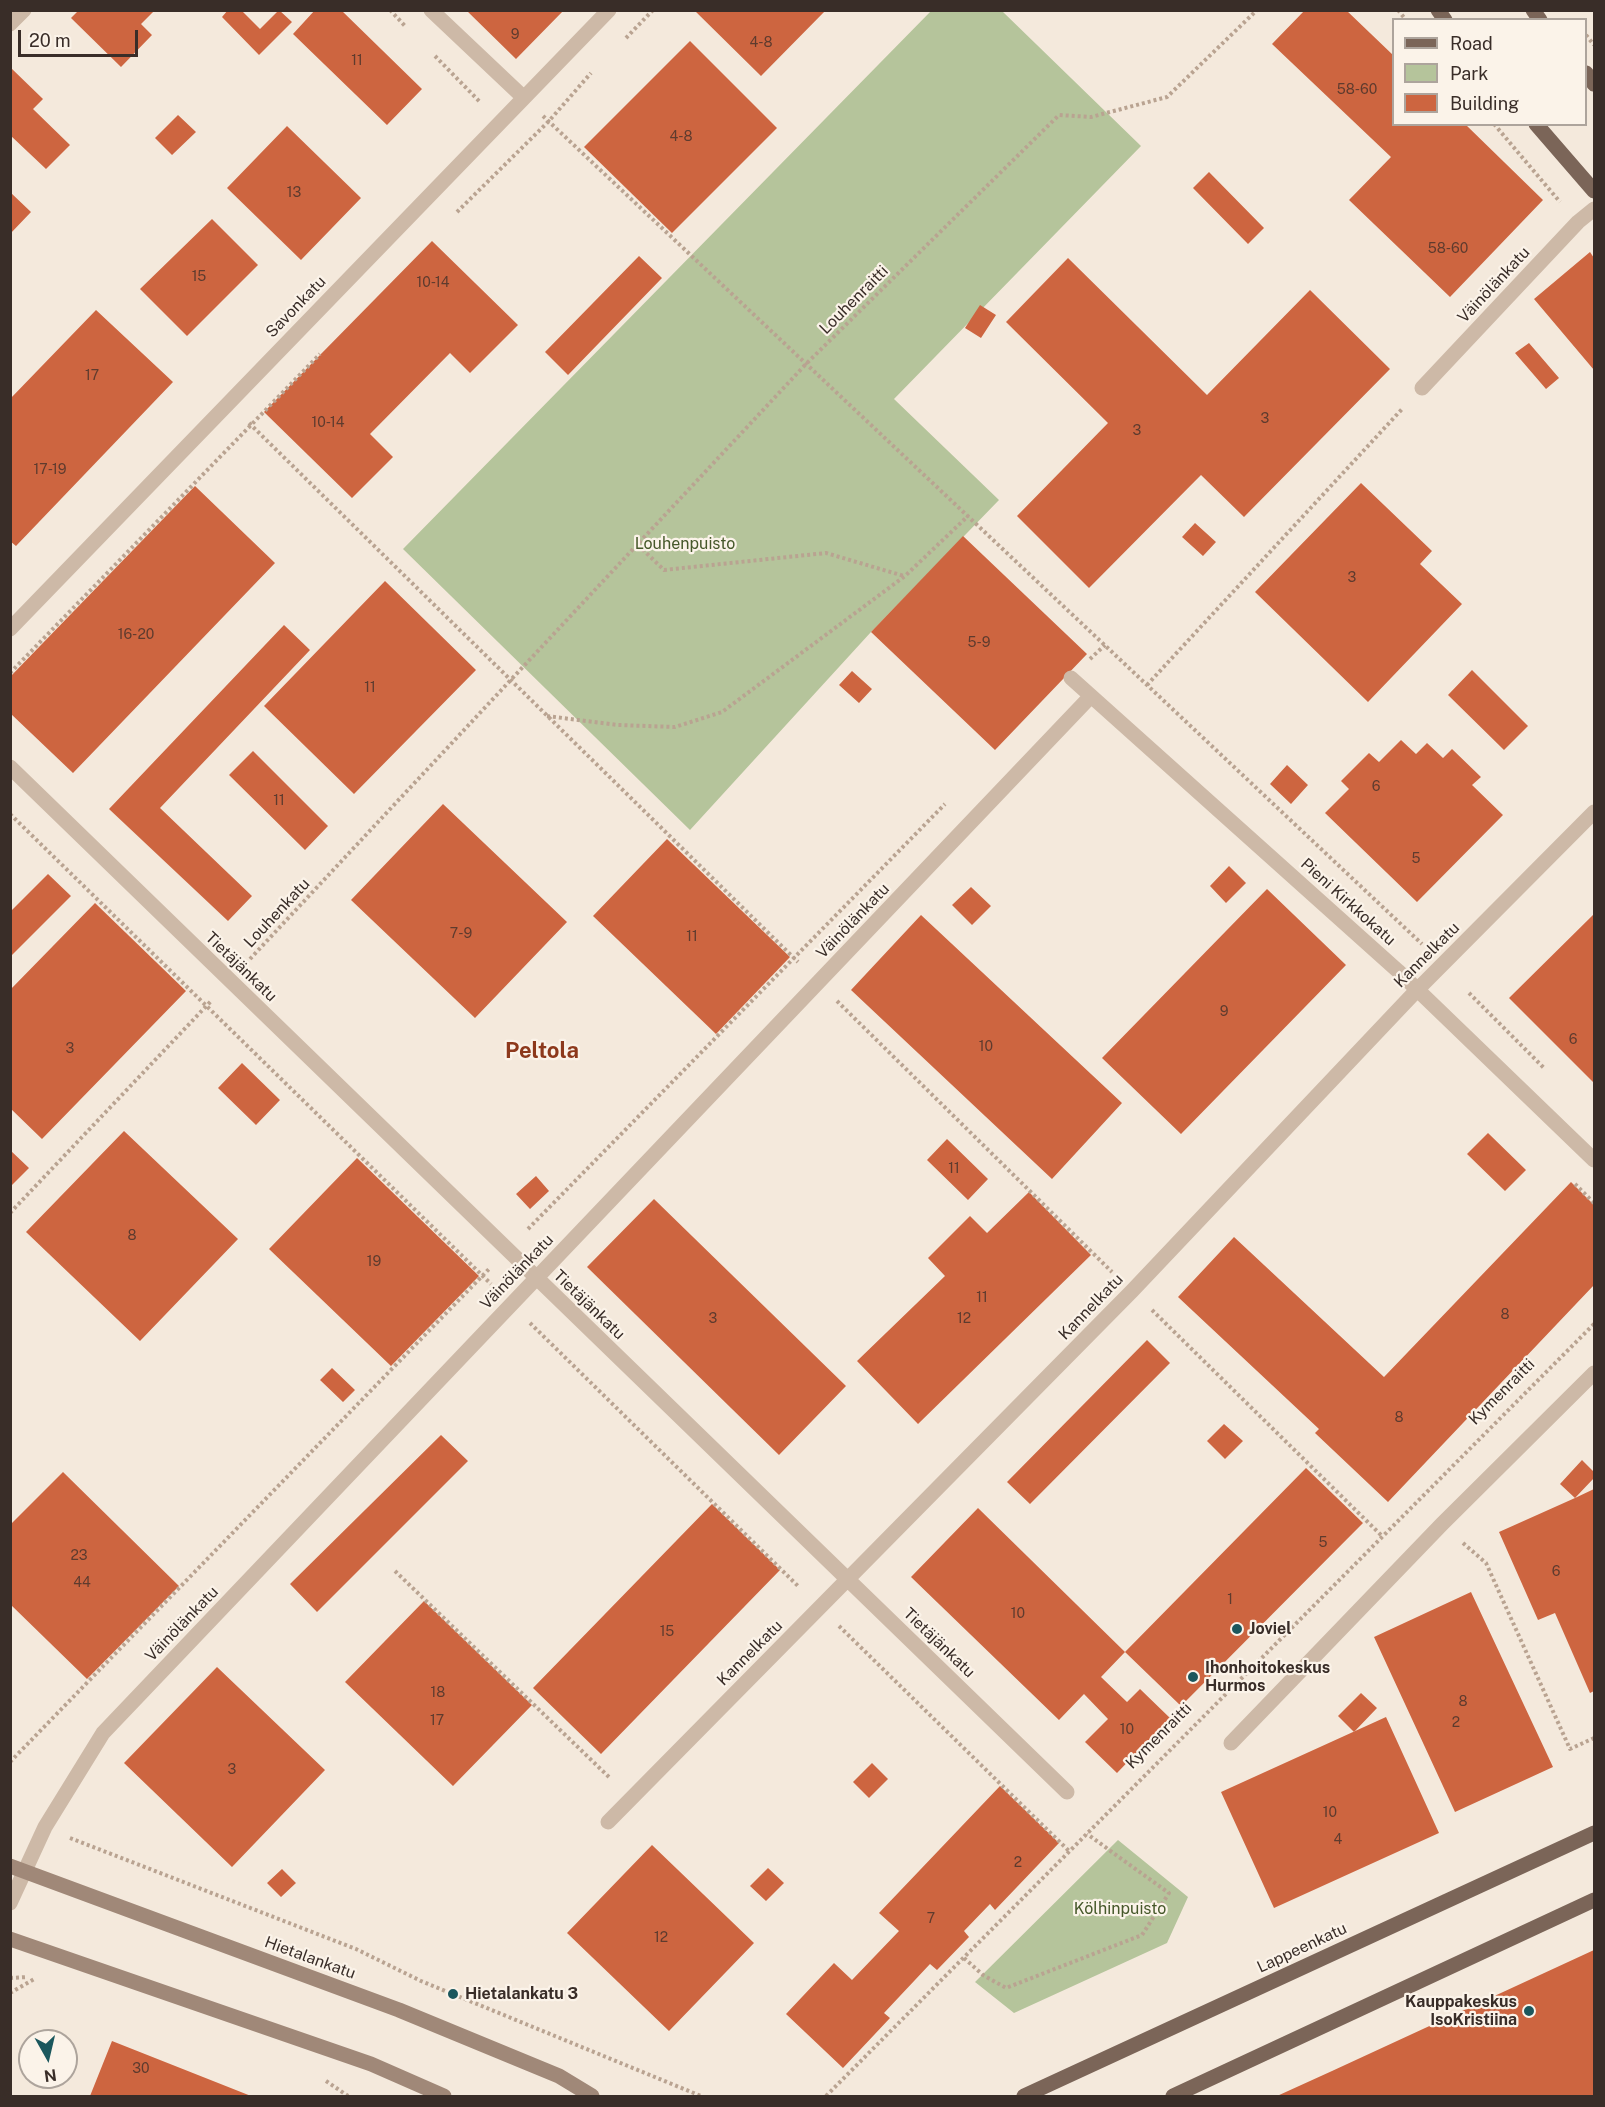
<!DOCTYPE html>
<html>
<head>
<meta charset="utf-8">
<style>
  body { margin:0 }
  #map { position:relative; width:1605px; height:2107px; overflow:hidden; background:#f4e9dc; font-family:"Public Sans",sans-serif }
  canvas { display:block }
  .frame { position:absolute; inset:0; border:12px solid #392d28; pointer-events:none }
  .legend { position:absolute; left:1392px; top:18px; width:195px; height:108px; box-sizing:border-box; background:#fbf3e9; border:2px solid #ada49c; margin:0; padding:8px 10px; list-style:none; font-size:18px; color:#392d28 }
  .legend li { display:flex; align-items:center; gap:12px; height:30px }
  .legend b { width:30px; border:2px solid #ada49c }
  .north { position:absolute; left:18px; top:2029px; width:60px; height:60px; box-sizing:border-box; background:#fbf3e9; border:2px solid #ada49c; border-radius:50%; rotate:172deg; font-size:16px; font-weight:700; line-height:24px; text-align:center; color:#392d28 }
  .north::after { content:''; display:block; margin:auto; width:21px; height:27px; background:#1b575d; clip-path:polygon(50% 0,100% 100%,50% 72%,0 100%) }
  .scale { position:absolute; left:18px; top:30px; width:120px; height:27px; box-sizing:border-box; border:3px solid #392d28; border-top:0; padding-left:8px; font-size:18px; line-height:21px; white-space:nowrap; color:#392d28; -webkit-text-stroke:4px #fbf3e9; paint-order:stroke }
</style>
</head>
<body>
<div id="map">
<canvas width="1605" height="2107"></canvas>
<div class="frame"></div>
<ul class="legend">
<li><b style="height:8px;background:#7b6558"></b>Road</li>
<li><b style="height:16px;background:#b5c49b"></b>Park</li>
<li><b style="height:16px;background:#cd6540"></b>Building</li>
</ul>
<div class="north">N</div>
<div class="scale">20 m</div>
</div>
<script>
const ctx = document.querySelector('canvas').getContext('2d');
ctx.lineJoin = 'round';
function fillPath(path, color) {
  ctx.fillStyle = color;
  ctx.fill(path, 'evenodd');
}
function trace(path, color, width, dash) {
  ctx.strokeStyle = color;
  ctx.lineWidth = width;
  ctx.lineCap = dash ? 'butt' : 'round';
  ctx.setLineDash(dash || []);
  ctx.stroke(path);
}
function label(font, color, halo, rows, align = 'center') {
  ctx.font = font + ' "Public Sans",sans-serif';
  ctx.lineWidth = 4.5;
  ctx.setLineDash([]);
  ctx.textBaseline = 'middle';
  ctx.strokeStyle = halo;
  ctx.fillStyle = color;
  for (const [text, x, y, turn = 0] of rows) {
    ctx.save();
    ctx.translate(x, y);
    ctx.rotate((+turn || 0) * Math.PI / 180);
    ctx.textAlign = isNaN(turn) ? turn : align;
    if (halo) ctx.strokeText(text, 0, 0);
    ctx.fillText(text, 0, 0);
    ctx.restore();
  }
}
fillPath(new Path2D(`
  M 931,11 L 1002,11 L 1141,146 L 894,399 L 999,500 L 871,632 L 690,830 L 403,549 Z
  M 1118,1840 L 1188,1897 L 1167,1943 L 1014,2013 L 975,1982 Z`), '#b5c49b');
fillPath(new Path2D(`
  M 79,10 L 155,10 L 141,24 L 152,35 L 121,67 L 71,18 Z
  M 228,10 L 241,10 L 260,29 L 279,10 L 292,22 L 259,55 L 222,17 Z
  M 315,10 L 341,10 L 422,89 L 387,125 L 293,34 Z
  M 466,10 L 564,10 L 516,59 Z
  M 694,10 L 826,10 L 761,76 Z
  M 1305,10 L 1346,10 L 1394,56 L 1394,124 L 1465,124 L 1543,200 L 1450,297 L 1349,200 L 1391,157 L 1272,44 Z
  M 690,41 L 777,128 L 672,233 L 584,147 Z
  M 10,67 L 43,99 L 33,109 L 70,145 L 46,169 L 10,135 Z
  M 178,115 L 196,132 L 172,155 L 155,138 Z
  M 287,126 L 361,198 L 301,260 L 227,188 Z
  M 1209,172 L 1264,228 L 1248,244 L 1193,188 Z
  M 10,192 L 31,212 L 10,234 Z
  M 212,219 L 258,265 L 187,336 L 140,289 Z
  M 432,241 L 518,325 L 470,373 L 450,353 L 370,434 L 393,457 L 352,498 L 264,412 Z
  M 1590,252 L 1594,258 L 1594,370 L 1534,299 Z
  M 639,256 L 662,278 L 568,375 L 545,352 Z
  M 1068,258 L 1207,395 L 1310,290 L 1390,369 L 1244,517 L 1201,475 L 1089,588 L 1017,516 L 1108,423 L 1006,322 Z
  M 980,305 L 996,315 L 981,338 L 965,328 Z
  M 96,310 L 173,382 L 16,546 L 10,541 L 10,399 Z
  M 1529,343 L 1559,378 L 1546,389 L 1515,353 Z
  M 1361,483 L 1432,551 L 1420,564 L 1462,604 L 1368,702 L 1255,592 Z
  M 195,486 L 275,563 L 73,773 L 10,713 L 10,677 Z
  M 1195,523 L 1216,542 L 1203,556 L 1182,537 Z
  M 963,536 L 1087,654 L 995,750 L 871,632 Z
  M 385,581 L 476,670 L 354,794 L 264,706 Z
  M 284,625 L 310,650 L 160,808 L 252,896 L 228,921 L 109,809 Z
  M 1472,670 L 1528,726 L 1504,750 L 1448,695 Z
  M 852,671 L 872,689 L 859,703 L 839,685 Z
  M 1401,740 L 1416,754 L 1427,743 L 1443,758 L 1452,749 L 1481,777 L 1472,785 L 1503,815 L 1417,902 L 1325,813 L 1349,789 L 1341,781 L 1369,753 L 1379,762 Z
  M 253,751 L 328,826 L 305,850 L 229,775 Z
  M 1287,765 L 1308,785 L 1291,804 L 1270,784 Z
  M 443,804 L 567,922 L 475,1018 L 351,900 Z
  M 667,839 L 790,957 L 716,1034 L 593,916 Z
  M 1229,866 L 1246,883 L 1226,903 L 1210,886 Z
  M 48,874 L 71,896 L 10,957 L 10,912 Z
  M 971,887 L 991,906 L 972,925 L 952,905 Z
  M 1267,889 L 1346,965 L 1181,1134 L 1102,1058 Z
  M 95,903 L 186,991 L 42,1139 L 10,1108 L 10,990 Z
  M 1594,914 L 1594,1083 L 1509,998 Z
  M 921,915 L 1122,1103 L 1052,1179 L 851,990 Z
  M 242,1063 L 280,1100 L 256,1125 L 218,1088 Z
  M 124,1131 L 238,1239 L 140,1341 L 26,1232 Z
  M 1488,1133 L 1526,1170 L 1505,1191 L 1467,1154 Z
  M 947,1139 L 988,1179 L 968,1200 L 927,1160 Z
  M 10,1150 L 29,1168 L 10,1187 Z
  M 357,1158 L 479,1276 L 391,1366 L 269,1249 Z
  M 536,1176 L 549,1191 L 530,1209 L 516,1194 Z
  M 1571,1182 L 1594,1205 L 1594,1285 L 1388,1502 L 1315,1433 L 1319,1429 L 1178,1297 L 1234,1237 L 1384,1377 Z
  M 1029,1192 L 1091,1255 L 918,1424 L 857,1361 L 945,1276 L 928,1258 L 970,1216 L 987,1233 Z
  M 654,1199 L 846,1386 L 779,1455 L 587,1267 Z
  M 1147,1340 L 1170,1363 L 1030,1504 L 1007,1482 Z
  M 332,1368 L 355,1390 L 343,1402 L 320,1380 Z
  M 1224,1424 L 1243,1441 L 1225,1459 L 1207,1441 Z
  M 441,1435 L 468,1461 L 317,1612 L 290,1584 Z
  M 1582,1460 L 1594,1472 L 1594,1478 L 1575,1498 L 1594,1489 L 1594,1691 L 1590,1693 L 1555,1613 L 1538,1620 L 1499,1532 L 1575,1498 L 1560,1484 Z
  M 1306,1468 L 1363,1523 L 1181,1706 L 1125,1652 Z
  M 63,1472 L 179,1586 L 87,1679 L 10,1604 L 10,1525 Z
  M 712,1504 L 780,1570 L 601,1754 L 533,1688 Z
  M 978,1508 L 1125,1652 L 1101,1677 L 1127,1702 L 1140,1689 L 1170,1718 L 1117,1773 L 1085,1742 L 1108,1719 L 1084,1694 L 1059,1720 L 911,1577 Z
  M 1471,1592 L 1553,1767 L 1455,1812 L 1374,1637 Z
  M 424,1601 L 532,1705 L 453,1786 L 345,1682 Z
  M 217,1667 L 325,1770 L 232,1867 L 124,1763 Z
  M 1361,1693 L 1377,1708 L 1354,1732 L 1338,1716 Z
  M 1386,1717 L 1439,1833 L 1274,1908 L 1221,1792 Z
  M 872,1763 L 888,1779 L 869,1798 L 853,1782 Z
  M 1000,1786 L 1059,1843 L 995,1910 L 990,1904 L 964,1931 L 969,1937 L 937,1970 L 930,1964 L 884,2013 L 890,2018 L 843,2068 L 786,2014 L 834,1963 L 852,1980 L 899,1931 L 879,1913 Z
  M 652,1845 L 754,1943 L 669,2031 L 567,1933 Z
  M 768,1868 L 784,1883 L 766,1901 L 750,1886 Z
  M 282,1869 L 296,1883 L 281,1897 L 267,1883 Z
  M 1594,1950 L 1594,2096 L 1277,2096 L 1332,2071 Z
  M 112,2041 L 251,2096 L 90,2096 Z`), '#cd6540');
trace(new Path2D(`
  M 390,10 L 406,27
  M 1398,10 L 1406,20
  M 1586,35 L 1594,45
  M 626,38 L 653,10
  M 435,56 L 480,102
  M 543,116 L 1422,944
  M 1494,124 L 1560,202
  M 457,212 L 549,121 L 591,73
  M 249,423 L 798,962
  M 638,545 L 664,570 L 826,553 L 904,576
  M 1090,659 L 1105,645
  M 10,673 L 320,354
  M 1147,685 L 1403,408
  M 547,716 L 618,725 L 675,727 L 722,712 L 905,576 L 968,516
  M 10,814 L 491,1284
  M 250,959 L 806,364 L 1059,115 L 1091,117 L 1167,97 L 1257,10
  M 1469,993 L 1545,1069
  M 837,1001 L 1112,1272
  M 1575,1184 L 1594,1203
  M 10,1213 L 212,1000
  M 528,1229 L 945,804
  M 1152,1310 L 1383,1537
  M 530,1323 L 799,1587
  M 1463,1543 L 1486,1563 L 1570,1749 L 1594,1738
  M 395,1571 L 611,1779
  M 839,1626 L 1070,1852
  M 10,1762 L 489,1269
  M 70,1838 L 356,1949 L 421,1981 L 701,2096
  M 964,1958 L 983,1975 L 1006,1988 L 1142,1935 L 1169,1893 L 1087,1834
  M 10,1978 L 28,1977
  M 10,1993 L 36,1978
  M 326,2081 L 348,2096
  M 826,2096 L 1594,1324`), '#b9a391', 4, [3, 3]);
trace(new Path2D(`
  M 1231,1743 L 1442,1524 L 1594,1373`), '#cdb9a7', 15);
trace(new Path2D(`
  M 431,10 L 523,97
  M 10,24 L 24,10
  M 1422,388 L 1578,222 L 1594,209
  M 10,629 L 609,10
  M 1071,678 L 1398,971 L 1594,1160
  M 10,767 L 1067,1792
  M 608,1822 L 1132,1291 L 1417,990 L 1594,812
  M 10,1903 L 45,1827 L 103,1733 L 1091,696`), '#cdb9a7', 15);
trace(new Path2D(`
  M 10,1866 L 399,2010 L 559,2076 L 592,2096
  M 10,1939 L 371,2064 L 444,2096`), '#a08878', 15);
trace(new Path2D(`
  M 1438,10 L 1445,20
  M 1533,10 L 1540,20
  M 1586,73 L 1594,84
  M 1536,124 L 1594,191
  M 1024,2096 L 1594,1833
  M 1173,2096 L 1594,1900`), '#7b6558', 15);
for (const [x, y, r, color] of [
  [1237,1629,6,"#1b575d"],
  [1193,1677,6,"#1b575d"],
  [453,1994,6,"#1b575d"],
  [1529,2011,6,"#1b575d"]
]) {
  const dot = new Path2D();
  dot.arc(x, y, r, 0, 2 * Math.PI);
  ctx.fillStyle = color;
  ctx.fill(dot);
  trace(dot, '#fbf3e9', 2);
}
label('14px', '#5e3b2e', null, [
  ["9",515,35],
  ["4-8",761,43],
  ["11",357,61],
  ["58-60",1357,90],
  ["4-8",681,137],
  ["13",294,193],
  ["58-60",1448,249],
  ["15",199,277],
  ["10-14",433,283],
  ["17",92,376],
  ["3",1265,419],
  ["10-14",328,423],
  ["3",1137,431],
  ["17-19",50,470],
  ["3",1352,578],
  ["16-20",136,635],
  ["5-9",979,643],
  ["11",370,688],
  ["6",1376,787],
  ["11",279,801],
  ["5",1416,859],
  ["7-9",461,934],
  ["11",692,937],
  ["9",1224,1012],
  ["6",1573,1040],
  ["10",986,1047],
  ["3",70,1049],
  ["11",954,1169],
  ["8",132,1236],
  ["19",374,1262],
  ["11",982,1298],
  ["8",1505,1315],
  ["3",713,1319],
  ["12",964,1319],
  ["8",1399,1418],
  ["5",1323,1543],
  ["23",79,1556],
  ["6",1556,1572],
  ["44",82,1583],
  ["1",1230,1600],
  ["10",1018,1614],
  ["15",667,1632],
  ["18",438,1693],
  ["8",1463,1702],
  ["17",437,1721],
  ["2",1456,1723],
  ["10",1127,1730],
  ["3",232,1770],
  ["10",1330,1813],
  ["4",1338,1840],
  ["2",1018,1863],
  ["7",931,1919],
  ["12",661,1938],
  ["30",141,2069]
]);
label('16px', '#392d28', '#fbf3e9', [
  ["Väinölänkatu",1494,285,-47],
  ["Louhenraitti",854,300,-45],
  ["Savonkatu",296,307,-46],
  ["Pieni Kirkkokatu",1348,902,42],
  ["Louhenkatu",277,913,-47],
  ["Väinölänkatu",853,921,-46],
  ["Kannelkatu",1427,955,-45],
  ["Tietäjänkatu",241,967,44],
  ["Väinölänkatu",517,1272,-46],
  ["Tietäjänkatu",589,1305,44],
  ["Kannelkatu",1091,1307,-46],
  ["Kymenraitti",1502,1392,-45],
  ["Väinölänkatu",182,1624,-46],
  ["Tietäjänkatu",939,1643,44],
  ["Kannelkatu",750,1653,-45],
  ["Kymenraitti",1159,1736,-45],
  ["Lappeenkatu",1302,1948,-25],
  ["Hietalankatu",310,1958,20]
]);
label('16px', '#46582a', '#fbf3e9', [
  ["Louhenpuisto",685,544],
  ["Kölhinpuisto",1120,1909]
]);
label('bold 16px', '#392d28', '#fbf3e9', [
  ["Joviel",1249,1629],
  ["Ihonhoitokeskus",1205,1668],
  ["Hurmos",1205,1686],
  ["Hietalankatu 3",465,1994],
  ["Kauppakeskus",1517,2002,"right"],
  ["IsoKristiina",1517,2020,"right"]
], 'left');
label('bold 22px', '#8d391c', '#fbf3e9', [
  ["Peltola",542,1051]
]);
</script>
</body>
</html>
